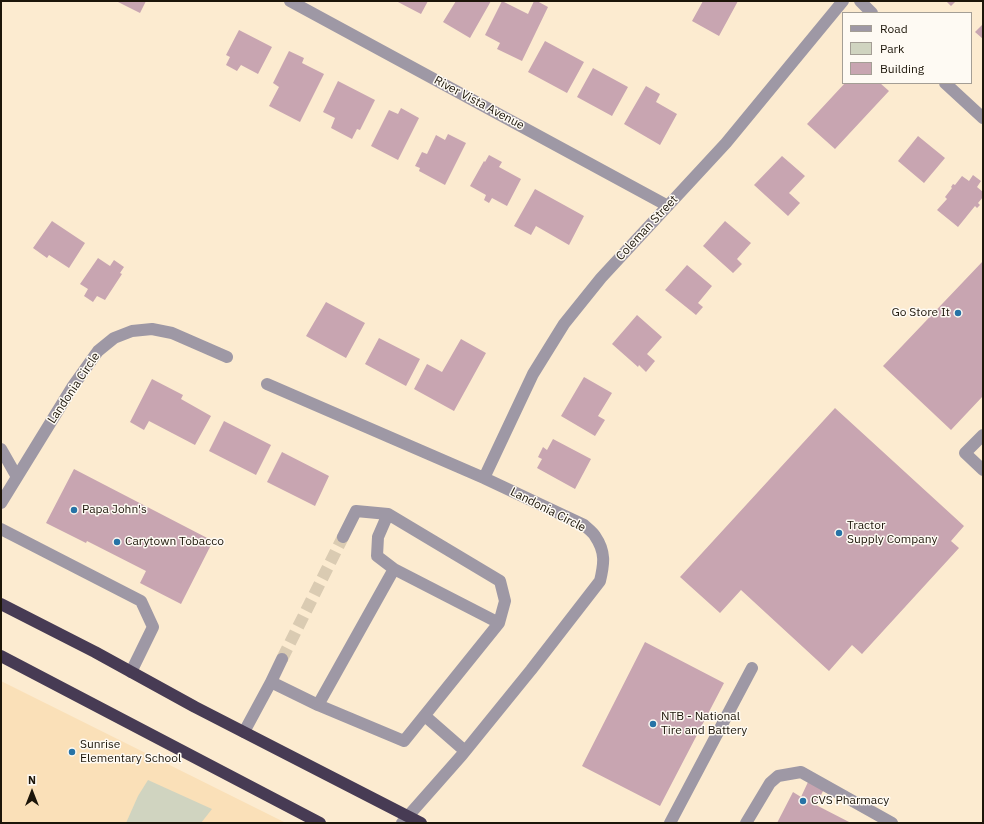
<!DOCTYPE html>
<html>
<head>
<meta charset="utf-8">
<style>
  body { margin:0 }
  #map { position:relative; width:984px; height:824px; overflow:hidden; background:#fcebd0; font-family:"IBM Plex Sans",sans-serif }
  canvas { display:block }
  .frame { position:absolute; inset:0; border:2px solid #1c1509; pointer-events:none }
  .legend { position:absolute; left:842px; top:12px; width:130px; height:72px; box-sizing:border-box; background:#fefaf3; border:1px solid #a49e95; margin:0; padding:5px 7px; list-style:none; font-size:12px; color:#1c1509 }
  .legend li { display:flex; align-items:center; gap:8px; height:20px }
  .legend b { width:20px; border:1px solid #a49e95 }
  .north { position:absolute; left:12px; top:772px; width:40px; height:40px; -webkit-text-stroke:3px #fefaf3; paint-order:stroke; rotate:0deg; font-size:11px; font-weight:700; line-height:16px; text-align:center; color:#1c1509 }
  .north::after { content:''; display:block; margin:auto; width:14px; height:18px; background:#1c1509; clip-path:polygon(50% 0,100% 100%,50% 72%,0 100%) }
</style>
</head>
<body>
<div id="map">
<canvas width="984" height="824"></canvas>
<div class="frame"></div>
<ul class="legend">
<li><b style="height:5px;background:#9e98a5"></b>Road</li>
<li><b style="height:11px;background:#d0d4c0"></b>Park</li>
<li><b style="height:11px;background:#c8a5b1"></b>Building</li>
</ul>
<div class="north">N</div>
</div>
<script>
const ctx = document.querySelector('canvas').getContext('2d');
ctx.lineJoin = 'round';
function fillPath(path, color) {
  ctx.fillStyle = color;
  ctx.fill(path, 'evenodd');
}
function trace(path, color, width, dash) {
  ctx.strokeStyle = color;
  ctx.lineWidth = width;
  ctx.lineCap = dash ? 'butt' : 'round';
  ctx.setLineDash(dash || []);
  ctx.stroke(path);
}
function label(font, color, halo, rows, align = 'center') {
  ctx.font = font + ' "IBM Plex Sans",sans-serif';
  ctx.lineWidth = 3;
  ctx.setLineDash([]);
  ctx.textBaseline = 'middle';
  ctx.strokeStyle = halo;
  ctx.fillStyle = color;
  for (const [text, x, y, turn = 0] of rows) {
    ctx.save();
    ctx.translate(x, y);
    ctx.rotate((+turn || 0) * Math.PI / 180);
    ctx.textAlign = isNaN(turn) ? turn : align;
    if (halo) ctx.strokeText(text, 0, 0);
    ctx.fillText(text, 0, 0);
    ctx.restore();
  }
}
fillPath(new Path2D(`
  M 1,681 L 286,823 L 1,823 Z`), '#fae0b8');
fillPath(new Path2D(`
  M 148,780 L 212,809 L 201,823 L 126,823 L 138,796 Z`), '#d0d4c0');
fillPath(new Path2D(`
  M 116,1 L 146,1 L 140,13 Z
  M 396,1 L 428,1 L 421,14 Z
  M 456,1 L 491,1 L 470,38 L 443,22 Z
  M 502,1 L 528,14 L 534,1 L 537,1 L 548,7 L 522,61 L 497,49 L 500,43 L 485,35 Z
  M 703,1 L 738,1 L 719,36 L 692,21 Z
  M 946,1 L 956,1 L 951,6 Z
  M 983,24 L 983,39 L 975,32 Z
  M 239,30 L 272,47 L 258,74 L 241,65 L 237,71 L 226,65 L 230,57 L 226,55 Z
  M 545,41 L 584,62 L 567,93 L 528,72 Z
  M 289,51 L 304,58 L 302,63 L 324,74 L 300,122 L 269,106 L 279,87 L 273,83 Z
  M 593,68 L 628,87 L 612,116 L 577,97 Z
  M 338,81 L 375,100 L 360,130 L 357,129 L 352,139 L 331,128 L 335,118 L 323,112 Z
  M 845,83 L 880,83 L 889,91 L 835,149 L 807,124 Z
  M 646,86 L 660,94 L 656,102 L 677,114 L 660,145 L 624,124 Z
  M 401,108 L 419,118 L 398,160 L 371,146 L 389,110 L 398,114 Z
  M 448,134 L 466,143 L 445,185 L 419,171 L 420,168 L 415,166 L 422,152 L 427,154 L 436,135 L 445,140 Z
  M 918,136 L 945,158 L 924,183 L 898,161 Z
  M 489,155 L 502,162 L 499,167 L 521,179 L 507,206 L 492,198 L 489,203 L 484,200 L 486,195 L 470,186 L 484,161 L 485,162 Z
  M 782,156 L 805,176 L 789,193 L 800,203 L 788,216 L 754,185 Z
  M 973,175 L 981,181 L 977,187 L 983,192 L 983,197 L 978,203 L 980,205 L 977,208 L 975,206 L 958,227 L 937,210 L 947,199 L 945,197 L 952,188 L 951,187 L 953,184 L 955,185 L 962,176 L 969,181 Z
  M 535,189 L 584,216 L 569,245 L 536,226 L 531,235 L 514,226 Z
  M 52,221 L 85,243 L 69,268 L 49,255 L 47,258 L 33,248 Z
  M 725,221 L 751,243 L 737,259 L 742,264 L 733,273 L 703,246 Z
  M 98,258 L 110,266 L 114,260 L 124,267 L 120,273 L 122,274 L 105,300 L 97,296 L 93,302 L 84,296 L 88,289 L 80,284 Z
  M 983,261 L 983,396 L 951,430 L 883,366 Z
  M 687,265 L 712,286 L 698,303 L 703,307 L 696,315 L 665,290 Z
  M 326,302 L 365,323 L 346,358 L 306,336 Z
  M 637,315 L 662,337 L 647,354 L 655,361 L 646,372 L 639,365 L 638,367 L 612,344 Z
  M 379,338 L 420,359 L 406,386 L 365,364 Z
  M 461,339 L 486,353 L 454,411 L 414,389 L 427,364 L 442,372 Z
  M 584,377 L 612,393 L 598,416 L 605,420 L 595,436 L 561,416 Z
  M 152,379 L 183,395 L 181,399 L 211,416 L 195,445 L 149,421 L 144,430 L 130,422 Z
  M 835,408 L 964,526 L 951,541 L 959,548 L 862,654 L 852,645 L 829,671 L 741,590 L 720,613 L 680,577 Z
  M 224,421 L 271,445 L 256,475 L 209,451 Z
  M 553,439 L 591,459 L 575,489 L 537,468 L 542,459 L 538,457 L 543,447 L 547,450 Z
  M 282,452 L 329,476 L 315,506 L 267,482 Z
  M 74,469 L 213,541 L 181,604 L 140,583 L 146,571 L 87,541 L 86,543 L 46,523 Z
  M 645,642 L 724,683 L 660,806 L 582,766 Z
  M 808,782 L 824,789 L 816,805 L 851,823 L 777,823 L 793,792 L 801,797 Z`), '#c8a5b1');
trace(new Path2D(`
  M 282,659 L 343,537`), '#dacbb2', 12, [12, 6]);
trace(new Path2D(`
  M 290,1 L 668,206
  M 860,1 L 872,13
  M 945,83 L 983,118
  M 267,384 L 484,478 L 584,525 C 587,528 593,532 595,536 C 606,552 604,564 600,581 L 531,670 L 462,755 L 402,823
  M 983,435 L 965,453 L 983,470
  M 1,449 L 17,477
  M 484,478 L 533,374 L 564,324 L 601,278 L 726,143 L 843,1
  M 1,503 L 73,386 L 98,351 L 114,338 L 132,331 L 152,329 L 172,333 L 227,357
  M 388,514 L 378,537 L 377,556 L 394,569 L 499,623
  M 1,529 L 141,601 L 153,627 L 131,672
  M 343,537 L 356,511 L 388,514 L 500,581 L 505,601 L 499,623 L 404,741 L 318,705 L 394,569
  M 271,682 L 282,659
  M 425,716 L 465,751
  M 244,732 L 271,682 L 318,705
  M 670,823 L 752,668
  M 746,823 L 770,783 L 778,776 L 801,772 L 892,823`), '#9e98a5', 12);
trace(new Path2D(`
  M 1,604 L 95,652 L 195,707 L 421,823
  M 1,656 L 320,823`), '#473b54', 12);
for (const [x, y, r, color] of [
  [958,313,4,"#2673a6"],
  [74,510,4,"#2673a6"],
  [839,533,4,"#2673a6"],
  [117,542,4,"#2673a6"],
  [653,724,4,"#2673a6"],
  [72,752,4,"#2673a6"],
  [803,801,4,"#2673a6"]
]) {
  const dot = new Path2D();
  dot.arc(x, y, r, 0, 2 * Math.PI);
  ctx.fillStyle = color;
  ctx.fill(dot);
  trace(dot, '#fefaf3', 1.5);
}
label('12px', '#1c1509', '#fefaf3', [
  ["River Vista Avenue",479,103,28],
  ["Coleman Street",647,228,-47],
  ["Landonia Circle",74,388,-56],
  ["Landonia Circle",548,510,27]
]);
label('12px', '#1c1509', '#fefaf3', [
  ["Go Store It",950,313,"right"],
  ["Papa John's",82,510],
  ["Tractor",847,526],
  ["Supply Company",847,540],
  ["Carytown Tobacco",125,542],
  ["NTB - National",661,717],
  ["Tire and Battery",661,731],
  ["Sunrise",80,745],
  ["Elementary School",80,759],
  ["CVS Pharmacy",811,801]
], 'left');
</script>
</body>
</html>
